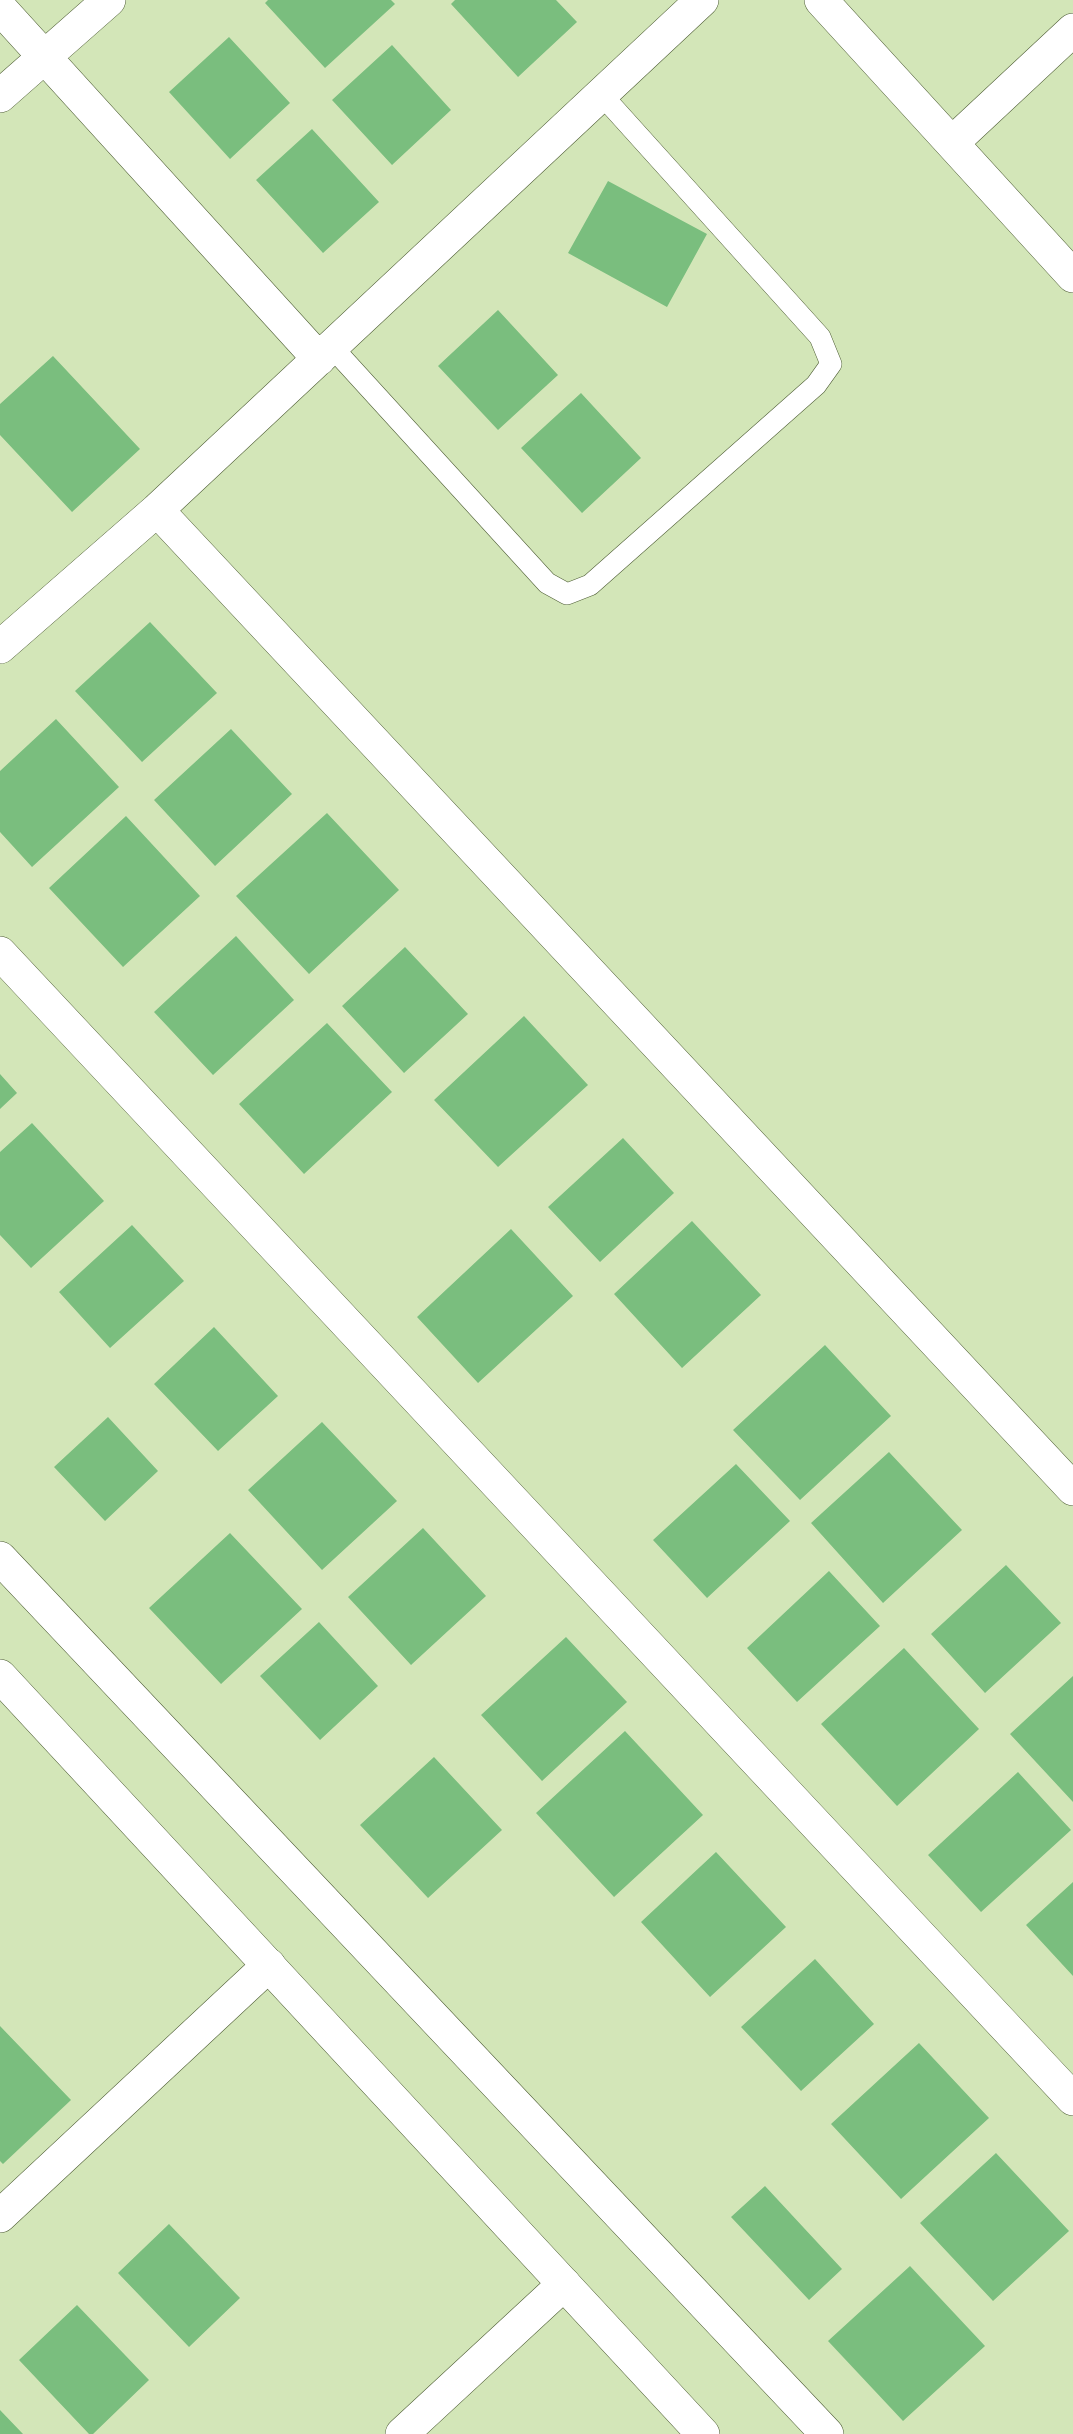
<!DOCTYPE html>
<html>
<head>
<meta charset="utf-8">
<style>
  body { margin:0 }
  canvas { display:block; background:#d3e6b8 }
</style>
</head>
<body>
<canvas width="1073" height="2434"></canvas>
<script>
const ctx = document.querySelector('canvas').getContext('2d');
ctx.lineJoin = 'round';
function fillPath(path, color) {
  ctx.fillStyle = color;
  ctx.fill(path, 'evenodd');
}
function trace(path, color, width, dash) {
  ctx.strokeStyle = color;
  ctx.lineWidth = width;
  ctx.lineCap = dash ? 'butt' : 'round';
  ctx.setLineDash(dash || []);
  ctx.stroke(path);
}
fillPath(new Path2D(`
  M 268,0 L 391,0 L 395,4 L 325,68 L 265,3 Z
  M 455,0 L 556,0 L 577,22 L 518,77 L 451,4 Z
  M 229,37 L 290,103 L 230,159 L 169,92 Z
  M 392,45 L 451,110 L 392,165 L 332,100 Z
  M 312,129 L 379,202 L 323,253 L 256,180 Z
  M 608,181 L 707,234 L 667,307 L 568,253 Z
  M 498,310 L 558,375 L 498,430 L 438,366 Z
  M 53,356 L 140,449 L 72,512 L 0,435 L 0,404 Z
  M 581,393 L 641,458 L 582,513 L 521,448 Z
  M 150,622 L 217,693 L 142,762 L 75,691 Z
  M 56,719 L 119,787 L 32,867 L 0,832 L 0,771 Z
  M 231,729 L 292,794 L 215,866 L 154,800 Z
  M 327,813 L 399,890 L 309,974 L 236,896 Z
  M 126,816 L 200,896 L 123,967 L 49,888 Z
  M 236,936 L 294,1000 L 213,1075 L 154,1012 Z
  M 405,947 L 468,1014 L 404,1073 L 342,1006 Z
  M 524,1016 L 588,1085 L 498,1167 L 434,1100 Z
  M 327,1023 L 392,1092 L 304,1174 L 239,1104 Z
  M 0,1074 L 17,1093 L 0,1109 Z
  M 32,1123 L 104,1201 L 31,1268 L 0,1235 L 0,1152 Z
  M 623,1138 L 674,1193 L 600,1262 L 548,1207 Z
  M 692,1221 L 761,1295 L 682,1368 L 614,1294 Z
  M 132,1225 L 184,1281 L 110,1348 L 59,1292 Z
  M 511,1229 L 573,1296 L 478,1383 L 417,1317 Z
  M 214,1327 L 278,1396 L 218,1451 L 154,1384 Z
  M 825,1345 L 891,1416 L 800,1500 L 733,1430 Z
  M 108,1417 L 158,1471 L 105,1521 L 54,1467 Z
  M 322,1422 L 397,1501 L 322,1570 L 248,1490 Z
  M 889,1452 L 962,1530 L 883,1603 L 811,1523 Z
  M 736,1464 L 790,1521 L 707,1598 L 653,1540 Z
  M 423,1528 L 486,1596 L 411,1665 L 348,1597 Z
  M 230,1533 L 302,1609 L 221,1684 L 149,1608 Z
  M 1006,1565 L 1061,1623 L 985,1693 L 931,1634 Z
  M 829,1571 L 880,1626 L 797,1702 L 747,1648 Z
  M 319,1622 L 378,1686 L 320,1740 L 260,1676 Z
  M 566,1637 L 627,1702 L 542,1781 L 481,1715 Z
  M 904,1648 L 979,1729 L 897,1806 L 821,1724 Z
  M 1073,1676 L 1073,1802 L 1010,1734 Z
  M 625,1731 L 703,1815 L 614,1897 L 536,1813 Z
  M 434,1757 L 502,1830 L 428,1898 L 360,1825 Z
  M 1018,1772 L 1071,1830 L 981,1912 L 928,1855 Z
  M 716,1852 L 786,1927 L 710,1997 L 641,1922 Z
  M 1073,1882 L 1073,1976 L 1026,1925 Z
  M 815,1959 L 874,2024 L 801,2091 L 741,2027 Z
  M 0,2026 L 71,2100 L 3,2164 L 0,2161 Z
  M 919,2043 L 989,2118 L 901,2199 L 831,2124 Z
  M 996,2153 L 1069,2231 L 993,2301 L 920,2223 Z
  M 765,2186 L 842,2269 L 809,2300 L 731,2217 Z
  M 169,2224 L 240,2298 L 189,2347 L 118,2273 Z
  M 910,2266 L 985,2346 L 903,2421 L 828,2341 Z
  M 77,2305 L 149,2380 L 93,2434 L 89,2434 L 19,2360 Z
  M 0,2410 L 23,2434 L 0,2434 Z`), '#7abe7e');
const service = new Path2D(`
  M 332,347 L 547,583 L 567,594 L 590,585 L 816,385 L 831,364 L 820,337 L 601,94`);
const minor = new Path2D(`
  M 821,0 L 1073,276
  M 0,8 L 319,359
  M 0,96 L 109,0
  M 952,143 L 1073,30
  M 157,510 L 1073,1489
  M 0,647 L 157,510 L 702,0
  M 0,953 L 1073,2099
  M 0,2216 L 269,1965
  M 402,2434 L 564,2284`);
const tertiary = new Path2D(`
  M 0,1558 L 827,2434
  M 0,1676 L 703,2434`);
trace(service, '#505f37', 22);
trace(minor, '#505f37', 34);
trace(tertiary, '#505f37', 34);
trace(service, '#fff', 21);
trace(minor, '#fff', 33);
trace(tertiary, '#fff', 33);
</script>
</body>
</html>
